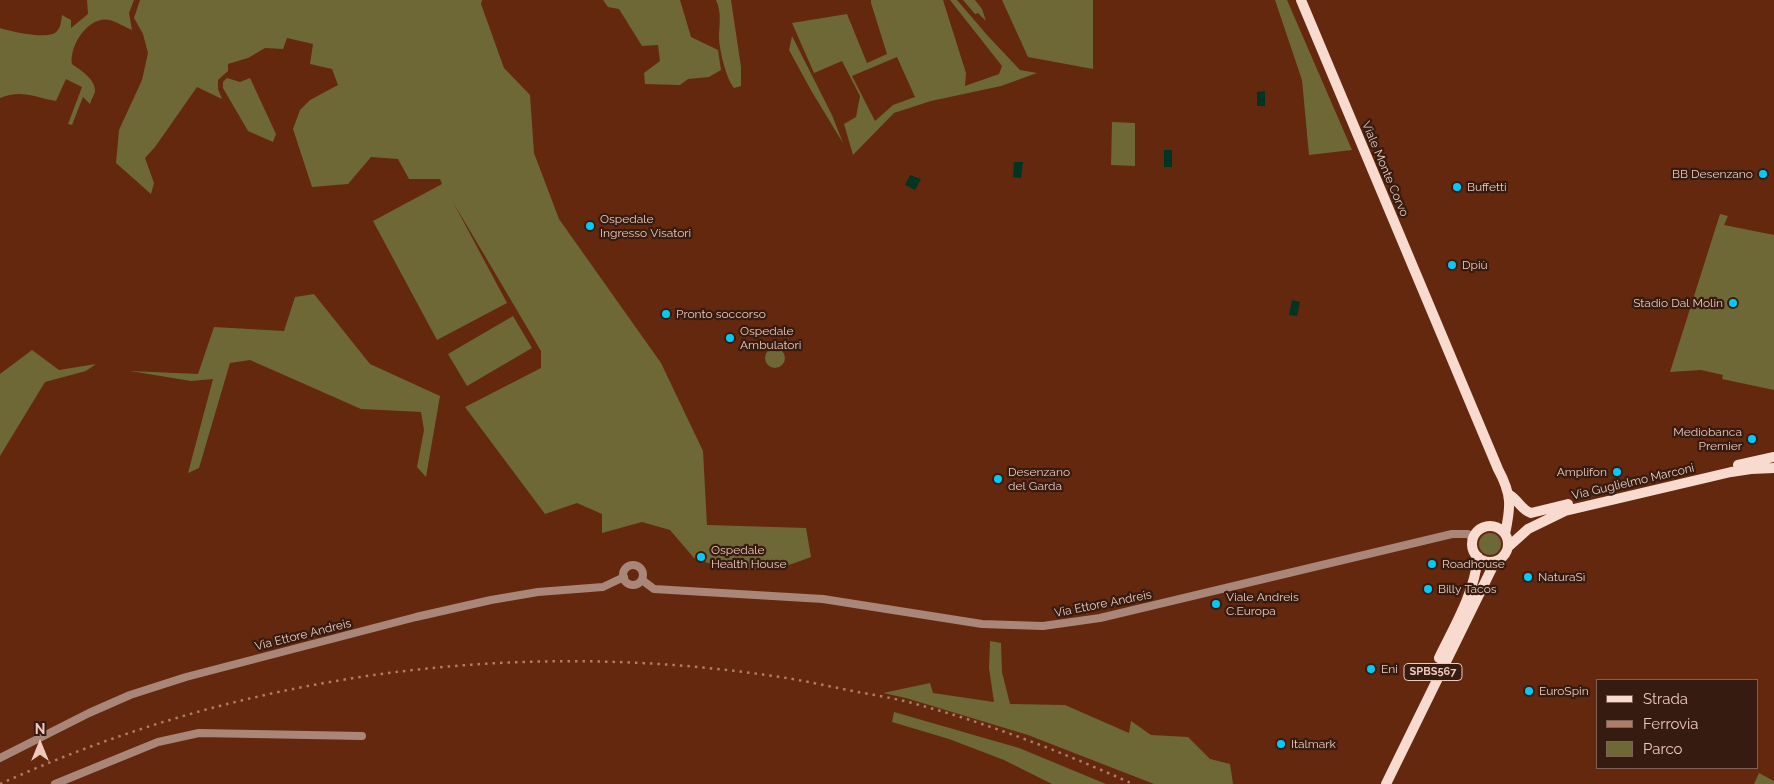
<!DOCTYPE html>
<html>
<head>
<meta charset="utf-8">
<style>
  body { margin:0 }
  #map { position:relative; width:1774px; height:784px; overflow:hidden; background:#63280e; font-family:Raleway,sans-serif }
  canvas { display:block }
  .legend { position:absolute; left:1596px; top:679px; width:162px; height:90px; box-sizing:border-box; background:#361b11; border:1px solid #806155; margin:0; padding:6px 9px; list-style:none; font-size:15px; color:#efcabc }
  .legend li { display:flex; align-items:center; gap:10px; height:25px }
  .legend b { width:25px; border:1px solid #806155 }
  .north { position:absolute; left:15px; top:719px; width:50px; height:50px; -webkit-text-stroke:4px #361b11; paint-order:stroke; rotate:0deg; font-size:14px; font-weight:700; line-height:20px; text-align:center; color:#efcabc }
  .north::after { content:''; display:block; margin:auto; width:18px; height:22px; background:#efcabc; clip-path:polygon(50% 0,100% 100%,50% 72%,0 100%) }
</style>
</head>
<body>
<div id="map">
<canvas width="1774" height="784"></canvas>
<ul class="legend">
<li><b style="height:6px;background:#f8dace"></b>Strada</li>
<li><b style="height:6px;background:#ae7e6b"></b>Ferrovia</li>
<li><b style="height:14px;background:#6e6836"></b>Parco</li>
</ul>
<div class="north">N</div>
</div>
<script>
const ctx = document.querySelector('canvas').getContext('2d');
ctx.lineJoin = 'round';
function fillPath(path, color) {
  ctx.fillStyle = color;
  ctx.fill(path, 'evenodd');
}
function trace(path, color, width, dash) {
  ctx.strokeStyle = color;
  ctx.lineWidth = width;
  ctx.lineCap = dash ? 'butt' : 'round';
  ctx.setLineDash(dash || []);
  ctx.stroke(path);
}
function label(font, color, halo, rows, align = 'center') {
  ctx.font = font + ' Raleway,sans-serif';
  ctx.lineWidth = 4.5;
  ctx.setLineDash([]);
  ctx.textBaseline = 'middle';
  ctx.strokeStyle = halo;
  ctx.fillStyle = color;
  for (const [text, x, y, turn = 0] of rows) {
    ctx.save();
    ctx.translate(x, y);
    ctx.rotate((+turn || 0) * Math.PI / 180);
    ctx.textAlign = isNaN(turn) ? turn : align;
    if (halo) ctx.strokeText(text, 0, 0);
    ctx.fillText(text, 0, 0);
    ctx.restore();
  }
}
fillPath(new Path2D(`
  M 87,0 L 134,0 L 129,13 L 132,30 C 125,27 117,22 110,20 C 89,15 69,45 72,64 C 80,70 96,79 95,92 C 94,95 91,100 90,104 L 83,97 L 72,125 L 68,124 L 82,87 L 66,79 L 56,101 C 35,97 20,89 0,98 L 0,28 C 12,32 45,39 55,33 C 61,29 61,21 62,15 L 71,20 L 71,28 L 88,14 Z
  M 140,0 L 482,0 L 481,4 L 504,68 L 530,95 L 534,153 L 559,219 L 661,363 L 703,451 L 707,525 L 806,528 L 811,557 L 778,569 L 725,569 L 694,558 L 670,530 L 642,522 L 602,533 L 602,514 L 577,503 L 545,514 L 465,407 L 541,368 L 541,351 L 453,202 L 507,303 L 437,340 L 373,221 L 442,184 L 440,179 L 409,179 L 398,159 L 371,157 L 348,184 L 312,187 L 293,129 L 300,110 L 310,100 L 338,85 L 332,69 L 310,64 L 313,44 L 287,38 L 283,49 L 265,48 L 248,58 L 228,64 L 228,71 L 218,80 L 218,89 L 222,99 L 197,87 L 155,147 L 145,158 L 154,183 L 151,194 L 116,163 L 119,130 L 142,80 L 148,53 L 143,34 L 134,18 Z
  M 603,0 L 680,0 L 691,37 L 718,50 L 721,70 L 709,77 L 688,79 L 680,85 L 645,84 L 644,73 L 660,61 L 658,45 L 642,46 L 619,9 L 608,7 Z
  M 716,0 L 731,0 L 741,67 L 741,86 L 734,88 C 726,78 720,52 719,39 C 719,25 722,13 716,0 Z
  M 871,0 L 943,0 L 966,73 L 965,86 L 999,74 L 1002,66 L 950,0 L 957,0 L 987,35 L 1020,70 L 1037,73 L 1001,86 L 931,101 L 894,113 L 853,155 L 844,124 L 856,117 L 860,96 L 842,61 L 814,73 L 792,23 L 847,14 L 867,63 L 887,54 L 871,3 ZM 897,57 L 915,97 L 893,105 L 875,121 L 852,76 Z
  M 963,0 L 975,0 L 982,9 L 986,21 L 978,13 L 975,14 Z
  M 1002,0 L 1093,0 L 1093,69 L 1028,57 Z
  M 1275,0 L 1287,0 L 1352,150 L 1309,155 L 1302,80 Z
  M 792,36 L 832,115 L 843,143 L 812,92 L 789,50 Z
  M 227,78 L 240,82 L 250,78 L 276,134 L 273,142 L 248,131 L 223,88 L 223,82 Z
  M 1112,122 L 1135,123 L 1135,166 L 1111,165 Z
  M 1720,214 L 1728,216 L 1724,225 L 1774,235 L 1774,390 L 1722,379 L 1723,375 L 1701,370 L 1670,372 Z
  M 314,294 L 370,364 L 440,396 L 426,477 L 417,467 L 424,430 L 421,412 L 361,409 L 250,360 L 230,363 L 199,468 L 188,473 L 213,379 L 191,381 L 130,371 L 198,374 L 214,327 L 284,331 L 295,297 Z
  M 513,316 L 532,348 L 467,386 L 448,354 Z
  M765 358a10 10 0 1 1 20 0a10 10 0 1 1-20 0Z
  M 32,350 L 59,370 L 96,364 L 86,371 L 45,382 L 0,456 L 0,374 Z
  M1479 544a11 11 0 1 1 22 0a11 11 0 1 1-22 0Z
  M 990,641 L 1001,643 L 1002,672 L 1010,704 L 1065,705 L 1129,733 L 1131,721 L 1151,735 L 1188,737 L 1210,759 L 1230,764 L 1233,784 L 1246,784 L 1154,784 L 1028,735 L 906,698 L 883,693 L 930,683 L 933,693 L 994,702 L 989,668 Z
  M 894,712 L 1019,748 L 1106,784 L 1052,784 L 1004,760 L 949,739 L 892,722 Z
  M 1759,773 L 1774,781 L 1774,784 L 1754,784 Z`), '#6e6836');
fillPath(new Path2D(`
  M 1265,91 L 1265,106 L 1257,106 L 1257,92 Z
  M 1164,150 L 1172,150 L 1172,167 L 1164,167 Z
  M 1014,162 L 1023,162 L 1021,178 L 1013,177 Z
  M 910,175 L 921,179 L 915,190 L 905,185 Z
  M 1292,300 L 1300,302 L 1297,316 L 1289,315 Z`), '#003521');
trace(new Path2D(`
  M623 575a10 10 0 1 1 20 0a10 10 0 1 1-20 0Z
  M 642,580 L 654,589 L 823,599 L 982,624 L 1043,626 L 1100,618 L 1452,534 L 1468,534 L 1473,539
  M 0,758 L 89,713 L 130,695 L 186,677 L 416,617 L 491,600 L 538,592 L 603,587 L 624,577
  M 55,784 L 158,742 L 199,733 L 362,736`), '#aa8678', 8);
trace(new Path2D(`
  M 1301,0 L 1498,469 C 1512,495 1511,506 1505,534
  M 1738,465 L 1774,457
  M 1508,494 C 1518,499 1521,510 1531,513 L 1568,504
  M1472 544a18 18 0 1 1 36 0a18 18 0 1 1-36 0Z
  M 1508,547 L 1528,529 L 1565,511 L 1731,472 L 1751,469 L 1774,468
  M 1439,658 C 1455,625 1474,594 1478,557
  M 1386,784 L 1493,566 L 1499,560`), '#f8dace', 10);
trace(new Path2D(`
  M 0,784 C 243,673 516,637 780,677 C 801,680 822,685 843,689 C 866,694 890,697 912,703 C 988,723 1062,752 1133,784`), '#ae7e6b', 2.5, [2.5, 5]);
for (const [x, y, r, color] of [
  [1763,174,5,"#02cbf9"],
  [1457,187,5,"#02cbf9"],
  [590,226,5,"#02cbf9"],
  [1452,265,5,"#02cbf9"],
  [1733,303,5,"#02cbf9"],
  [666,314,5,"#02cbf9"],
  [730,338,5,"#02cbf9"],
  [1752,439,5,"#02cbf9"],
  [1617,472,5,"#02cbf9"],
  [998,479,5,"#02cbf9"],
  [701,557,5,"#02cbf9"],
  [1432,564,5,"#02cbf9"],
  [1528,577,5,"#02cbf9"],
  [1428,589,5,"#02cbf9"],
  [1216,604,5,"#02cbf9"],
  [1371,669,5,"#02cbf9"],
  [1529,691,5,"#02cbf9"],
  [1281,744,5,"#02cbf9"]
]) {
  const dot = new Path2D();
  dot.arc(x, y, r, 0, 2 * Math.PI);
  ctx.fillStyle = color;
  ctx.fill(dot);
  trace(dot, '#361b11', 2);
}
for (const [x, y, w] of [
  [1433,672,58]
]) {
  const box = new Path2D();
  box.roundRect(x - w / 2, y - 8.5, w, 17, 4);
  ctx.fillStyle = '#361b11';
  ctx.fill(box);
  trace(box, '#efcabc', 1);
}
label('bold 11px', '#efcabc', null, [
  ["SPBS567",1433,672]
]);
label('12px', '#efcabc', '#361b11', [
  ["Viale Monte Corvo",1385,169,67],
  ["Via Guglielmo Marconi",1633,482,-13],
  ["Via Ettore Andreis",1103,604,-11],
  ["Via Ettore Andreis",303,635,-14]
]);
label('12px', '#efcabc', '#361b11', [
  ["BB Desenzano",1753,174,"right"],
  ["Buffetti",1467,187],
  ["Ospedale",600,219],
  ["Ingresso Visatori",600,233],
  ["Dpiù",1462,265],
  ["Stadio Dal Molin",1723,303,"right"],
  ["Pronto soccorso",676,314],
  ["Ospedale",740,331],
  ["Ambulatori",740,345],
  ["Mediobanca",1742,432,"right"],
  ["Premier",1742,446,"right"],
  ["Desenzano",1008,472],
  ["del Garda",1008,486],
  ["Amplifon",1607,472,"right"],
  ["Ospedale",711,550],
  ["Health House",711,564],
  ["Roadhouse",1442,564],
  ["NaturaSì",1538,577],
  ["Billy Tacos",1438,589],
  ["Viale Andreis",1226,597],
  ["C.Europa",1226,611],
  ["Eni",1381,669],
  ["EuroSpin",1539,691],
  ["Italmark",1291,744]
], 'left');
</script>
</body>
</html>
